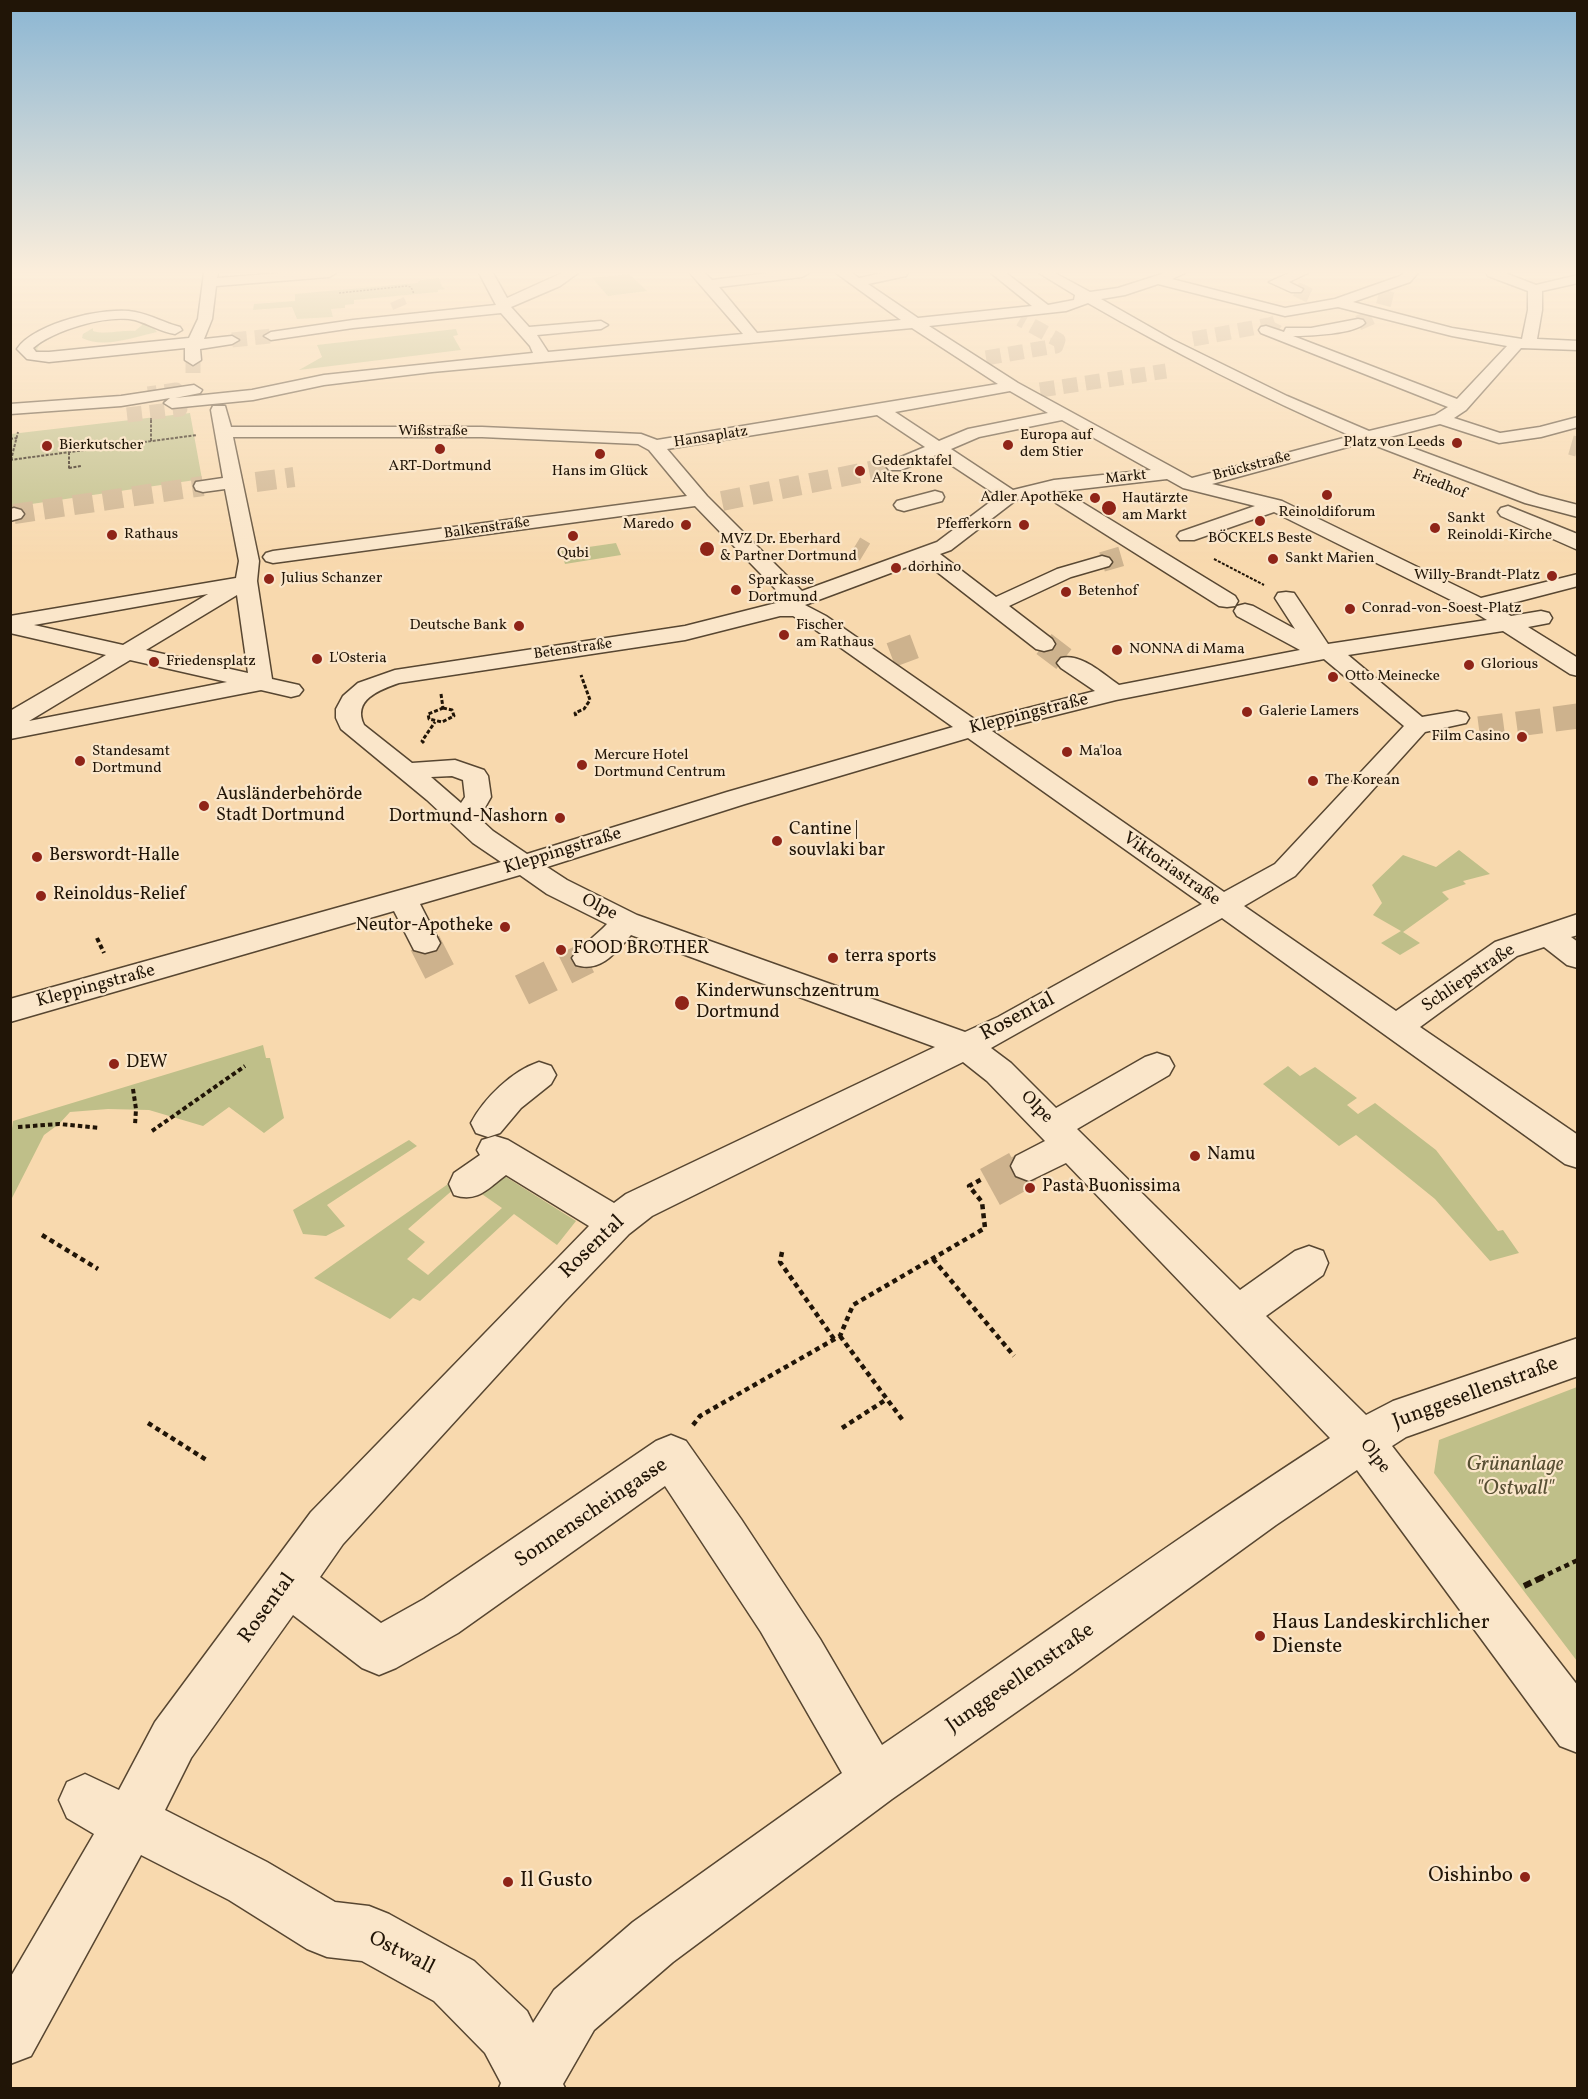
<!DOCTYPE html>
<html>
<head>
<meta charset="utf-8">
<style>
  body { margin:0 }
  #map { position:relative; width:1588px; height:2099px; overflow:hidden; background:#f8d9ae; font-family:Vollkorn,serif }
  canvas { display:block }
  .frame { position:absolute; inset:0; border:12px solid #211507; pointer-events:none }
</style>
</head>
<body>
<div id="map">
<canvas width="1588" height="2099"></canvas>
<div class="frame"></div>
</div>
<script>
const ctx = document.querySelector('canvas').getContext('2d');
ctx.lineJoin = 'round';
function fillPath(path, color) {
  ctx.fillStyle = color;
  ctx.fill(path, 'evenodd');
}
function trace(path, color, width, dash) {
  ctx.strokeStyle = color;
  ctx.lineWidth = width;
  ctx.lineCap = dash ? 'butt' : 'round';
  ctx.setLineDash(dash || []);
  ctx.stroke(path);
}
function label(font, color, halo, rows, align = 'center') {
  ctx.font = font + ' Vollkorn,serif';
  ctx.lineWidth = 4.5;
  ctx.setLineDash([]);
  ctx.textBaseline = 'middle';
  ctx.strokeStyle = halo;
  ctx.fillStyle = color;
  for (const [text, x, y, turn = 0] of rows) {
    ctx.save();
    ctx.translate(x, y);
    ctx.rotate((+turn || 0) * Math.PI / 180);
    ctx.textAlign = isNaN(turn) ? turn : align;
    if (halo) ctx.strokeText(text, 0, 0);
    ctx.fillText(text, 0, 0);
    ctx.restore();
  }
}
fillPath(new Path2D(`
  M 629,274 L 647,291 L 608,296 L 592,278 Z
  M 439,278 L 442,287 L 446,289 L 438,290 L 438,292 L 354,300 L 354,304 L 345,305 L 345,308 L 331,309 L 333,317 L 297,319 L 292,307 L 253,310 L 254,304 L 295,301 L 295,294 L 417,283 L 420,280 Z
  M 108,317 C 126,317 145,316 157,332 C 135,337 104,349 82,338 L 83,334 L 93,328 L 93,331 C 105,335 122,330 135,331 L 142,325 C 124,300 60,334 40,344 L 37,349 L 41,352 L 52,354 L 119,348 C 98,351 51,362 33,350 L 33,346 C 54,329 82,321 108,317 Z
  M 456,329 L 458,335 L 453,336 L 461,350 L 299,370 L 322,357 L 317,345 Z
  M 190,413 L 202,479 L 11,507 L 11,434 Z
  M 616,543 L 621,555 L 565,564 L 561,551 Z
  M 1459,850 L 1490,874 L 1463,881 L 1466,884 L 1442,892 L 1449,899 L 1403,932 L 1420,943 L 1400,955 L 1381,943 L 1401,931 L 1373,915 L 1382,903 L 1372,885 L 1403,855 L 1436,867 Z
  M 263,1045 L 266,1058 L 270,1058 L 284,1118 L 264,1133 L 229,1107 L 203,1126 L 149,1110 L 108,1109 L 70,1112 L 59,1124 L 44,1135 L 11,1200 L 10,1145 L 13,1121 Z
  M 1288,1066 L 1300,1076 L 1315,1067 L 1357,1098 L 1347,1105 L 1358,1114 L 1375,1103 L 1436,1150 L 1498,1231 L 1503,1230 L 1519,1253 L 1490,1261 L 1435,1199 L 1356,1135 L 1339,1146 L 1263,1084 Z
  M 409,1140 L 417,1146 L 327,1205 L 345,1226 L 326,1236 L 303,1234 L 293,1210 Z
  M 458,1177 L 463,1181 L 408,1229 L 425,1242 L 407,1259 L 428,1275 L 502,1208 L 476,1190 L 492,1180 L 506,1177 L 576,1221 L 557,1245 L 514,1214 L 420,1301 L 413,1298 L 390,1319 L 314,1278 Z
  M 1577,1387 L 1577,1661 L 1434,1473 L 1439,1440 Z`), '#bfbf89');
trace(new Path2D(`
  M 1296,289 L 1313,297
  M 1378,296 L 1397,301
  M 397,300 L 400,307
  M 1358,323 L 1372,317
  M 1193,339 L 1269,325 L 1275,323 L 1278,317
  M 232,340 L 271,336
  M 986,358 L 1056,346 L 1058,340 L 1020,319
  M 193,360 L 193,373
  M 1040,390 L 1166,371
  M 127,415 L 180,409 L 176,390 L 148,394`), '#cdb28d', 15, [15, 8]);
trace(new Path2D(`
  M 1571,445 L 1578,447
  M 256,482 L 294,477
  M 722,501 L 895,466
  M 14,514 L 203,486
  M 855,546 L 865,552
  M 1102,562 L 1129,554`), '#cdb28d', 20, [20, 10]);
trace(new Path2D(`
  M 1044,644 L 1069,663
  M 891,655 L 923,643
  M 1479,729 L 1578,716`), '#cdb28d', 25, [25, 13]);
trace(new Path2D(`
  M 425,943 L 446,984
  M 522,990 L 587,958
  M 1016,1173 L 1029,1166`), '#cdb28d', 32, [32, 16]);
trace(new Path2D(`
  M 990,1187 L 1019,1171`), '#cdb28d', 41, [41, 20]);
const minor = new Path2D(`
  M 204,273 L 218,273 L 217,278 L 283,273 L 336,273 L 329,277 L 216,286 L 212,319 L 204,339 L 232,336 L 239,340 L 232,344 L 200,349 L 201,360 L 193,365 L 185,360 L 185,348 L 49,362 L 27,359 L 17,349 C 34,323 106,306 135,312 C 151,315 165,323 180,327 L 182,330 L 175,334 C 161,332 149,324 135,320 C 107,314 54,330 33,348 L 36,352 L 49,352 L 189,338 L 198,319 Z
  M 479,273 L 493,273 L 507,298 L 562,273 L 578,273 L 560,286 L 511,307 L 529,327 L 601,321 L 608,325 L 601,329 L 537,335 L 548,352 L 743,334 L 690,273 L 705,273 L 712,280 L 769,273 L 809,273 L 802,277 L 719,287 L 757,333 L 901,320 L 836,273 L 852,273 L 859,278 L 883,273 L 908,273 L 906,276 L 868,284 L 918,318 L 1032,306 L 991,273 L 1006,273 L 1048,305 L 1074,300 L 1075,295 L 1039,273 L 1055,273 L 1090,292 L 1118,288 L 1165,273 L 1185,273 L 1172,279 L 1285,308 L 1335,299 L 1400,276 L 1404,273 L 1418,273 L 1410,282 L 1353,302 L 1452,328 L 1522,339 L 1528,310 L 1528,291 L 1488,276 L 1486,273 L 1505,273 L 1536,285 L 1578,275 L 1578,283 L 1542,291 L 1542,310 L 1537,339 L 1578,341 L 1578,350 L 1521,348 L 1466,410 L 1454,418 L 1500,433 L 1540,427 L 1578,417 L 1578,427 L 1541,437 L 1499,443 L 1440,424 L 1386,438 L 1539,495 L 1578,505 L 1578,517 L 1525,503 L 1366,442 L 1212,484 L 1282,501 L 1481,598 L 1578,574 L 1578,586 L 1497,607 L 1511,616 L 1541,611 L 1549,613 L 1552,618 L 1549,623 L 1528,627 L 1578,658 L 1578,676 L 1570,674 L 1503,631 L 1348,655 L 1422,717 L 1457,711 L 1466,713 L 1469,718 L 1466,723 L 1425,732 L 1295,876 L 1244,906 L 1396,1011 L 1495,942 L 1578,914 L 1578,935 L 1571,937 L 1578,942 L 1578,968 L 1567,965 L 1544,947 L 1517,956 L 1420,1027 L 1578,1135 L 1578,1168 L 1565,1164 L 1222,918 L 991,1048 L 1011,1063 L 1056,1108 L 1145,1057 L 1157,1053 L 1169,1057 L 1174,1066 L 1169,1075 L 1077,1129 L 1240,1290 L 1295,1251 L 1309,1246 L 1323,1251 L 1328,1263 L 1323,1275 L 1266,1316 L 1366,1415 L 1393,1401 L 1578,1338 L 1578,1376 L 1406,1437 L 1392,1446 L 1578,1686 L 1578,1753 L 1560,1746 L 1357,1470 L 1276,1525 L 1072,1673 L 892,1799 L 673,1962 L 594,2030 L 563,2084 L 565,2088 L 499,2088 L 501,2083 L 485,2053 L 434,2001 L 362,1961 L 327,1957 L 307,1949 L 229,1900 L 141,1855 L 31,2056 L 10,2064 L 10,1978 L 94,1834 L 67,1818 L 59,1800 L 67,1782 L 85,1774 L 119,1790 L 155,1722 L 311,1512 L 589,1226 L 506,1175 C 488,1188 478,1203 454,1195 L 449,1184 L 454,1173 L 480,1155 L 477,1150 L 482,1140 L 495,1136 L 508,1140 L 614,1203 L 626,1194 L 935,1047 L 631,935 C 616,952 601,973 576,965 L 572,958 C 578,948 597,935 607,924 L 547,894 L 520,875 L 420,904 L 440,943 L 436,950 L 425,953 L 414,950 L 394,911 L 10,1022 L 10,999 L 501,862 L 473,843 L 427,800 L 341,729 L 336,718 L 336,709 L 343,696 L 358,683 L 395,670 L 685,626 L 780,602 L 788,602 L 695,506 L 273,563 L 266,561 L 263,557 L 266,553 L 273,551 L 687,496 L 649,450 L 638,444 L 482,437 L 233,437 L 259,561 L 257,581 L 272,679 L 299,685 L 303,690 L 299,695 L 291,697 L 261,690 L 10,739 L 10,711 L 106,655 L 10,633 L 10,616 L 236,578 L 239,561 L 225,489 L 203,492 L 196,490 L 194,486 L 196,482 L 223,478 L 211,410 L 213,406 L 225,406 L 231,427 L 482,427 L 641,434 L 657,440 L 998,384 L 912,328 L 432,372 L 324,385 L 253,400 L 172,408 L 164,403 L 170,398 L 121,406 L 10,414 L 10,404 L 121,396 L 194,385 L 202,390 L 200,393 L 175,398 L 252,390 L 324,375 L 533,353 L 530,346 L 501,313 L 353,328 L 271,340 L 264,336 L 271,332 L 353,320 L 496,305 ZM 1158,284 L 1285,316 L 1338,307 L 1452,336 L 1507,346 L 1457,399 L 1293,336 C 1309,336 1355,334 1365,323 L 1363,320 L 1358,319 L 1311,328 L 1286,328 L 1284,332 L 1266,326 L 1261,327 L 1259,330 L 1261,333 L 1448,407 L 1435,415 L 1369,431 L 1287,396 L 1173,340 L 1101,299 L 1125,295 ZM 1088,303 C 1173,352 1260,396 1351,436 L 1192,478 L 1018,383 L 929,326 L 1066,311 ZM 1010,391 L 1048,413 L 968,429 L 939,441 L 895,412 ZM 877,415 L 925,447 L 889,462 L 886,466 L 889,470 L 901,470 L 936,455 L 998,496 L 937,542 L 802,591 L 707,496 L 667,449 ZM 1062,420 L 1151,470 L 1054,480 L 1013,490 L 951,449 L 979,437 ZM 1167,479 L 1183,488 L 1255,506 L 1180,532 L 1177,536 L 1180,540 L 1194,540 L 1274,512 L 1471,610 L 1487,620 L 1328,644 L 1294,593 L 1286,592 L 1278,593 L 1275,598 L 1295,629 L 1253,606 L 1245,604 L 1237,606 L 1234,611 L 1237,616 L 1300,650 L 1119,685 C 1103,674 1081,653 1061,658 L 1057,663 L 1061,668 L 1095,691 L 977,721 L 826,616 L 805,605 L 923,561 L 1036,649 L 1044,651 L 1052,649 L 1055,644 L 1052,639 L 1009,606 L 1071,577 L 1109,566 L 1112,562 L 1109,558 L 1102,556 L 1057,569 L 996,597 L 940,554 L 951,550 L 1016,500 L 1054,492 ZM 208,594 L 123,645 L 34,625 ZM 237,595 L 248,673 L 146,650 ZM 780,616 L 793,616 L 810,626 L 953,727 L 727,792 L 527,854 L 493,831 L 479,818 L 491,797 L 488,776 L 484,770 L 455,760 L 412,763 L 364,725 C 352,700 379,690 399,683 L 685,640 ZM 1324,659 L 1404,726 L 1275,864 L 1224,892 L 992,731 L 1116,700 ZM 130,660 L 227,682 L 29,721 ZM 968,738 L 1202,904 L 998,1017 L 965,1032 L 637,915 L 567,880 L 547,867 L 745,804 ZM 452,776 L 463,780 L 465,797 L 461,803 L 431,777 ZM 963,1062 L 987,1081 L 1045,1141 L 1016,1156 L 1011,1166 L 1016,1176 L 1029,1181 L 1066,1163 L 1330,1438 C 1178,1536 1032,1643 882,1745 L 820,1639 L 741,1519 L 686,1441 L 671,1435 L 656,1441 L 424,1599 L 381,1623 L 320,1577 L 343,1544 L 564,1302 L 629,1234 L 652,1216 ZM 665,1486 L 761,1632 L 842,1773 L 633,1922 L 554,1990 L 533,2023 L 527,2011 L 474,1961 L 389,1914 L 369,1906 L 335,1902 L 267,1862 L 165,1810 L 191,1758 L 293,1615 L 362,1668 L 379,1675 L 396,1668 L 458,1633 Z
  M 1289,273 L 1308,273 L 1289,282 L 1303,289 L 1301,292 L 1291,292 L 1269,282 Z
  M 935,491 L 942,493 L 944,497 L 942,501 L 904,511 L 897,509 L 894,505 L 897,501 Z
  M 1063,493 L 1070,495 L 1235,596 L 1238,601 L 1235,606 L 1227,607 L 1219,606 L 1056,503 L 1054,499 L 1056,495 Z
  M 1508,506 L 1575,533 L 1578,534 L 1578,550 L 1501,516 L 1498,512 L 1501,508 Z
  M 14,508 L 21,510 L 24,514 L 21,518 L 10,521 L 10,509 Z
  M 539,1062 L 551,1066 L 556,1075 L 551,1084 L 521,1108 L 500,1133 L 488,1137 L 476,1133 L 471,1123 C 484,1098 512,1071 539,1062 Z`);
trace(minor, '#574631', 3);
trace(new Path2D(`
  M 10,275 L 15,273
  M 339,293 L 407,286 L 411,287 L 414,294
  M 151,418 L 151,422`), '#211507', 1.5, [2, 1.5]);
trace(new Path2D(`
  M 151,420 L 151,441
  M 10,439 L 17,438
  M 69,452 L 69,470
  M 10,460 L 197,435
  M 11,460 L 18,432
  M 69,468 L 81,466
  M 1214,559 L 1264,585`), '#211507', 2, [3, 1.5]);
trace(new Path2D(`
  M 441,694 L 443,708
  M 443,708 L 452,710 L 454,716 L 442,722 L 429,719 L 428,714 Z
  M 576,716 L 575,713 L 584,709 L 590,700 L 581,675
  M 424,743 L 422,741 L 435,722`), '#211507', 3, [4, 2]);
trace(new Path2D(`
  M 97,938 L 104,953
  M 133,1089 L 136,1109 L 135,1125
  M 18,1127 L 59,1124 L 100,1128
  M 152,1131 L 245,1066`), '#211507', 4, [4.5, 3]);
trace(new Path2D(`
  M 42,1235 L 98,1269
  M 782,1252 L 780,1262 L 834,1339
  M 933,1259 L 1014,1356
  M 840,1336 L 904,1422
  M 148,1423 L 208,1461
  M 693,1425 L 700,1416 L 840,1336 L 853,1305 L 985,1228 L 982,1202 L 969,1186 L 982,1179
  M 842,1428 L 887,1399
  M 1540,1578 L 1578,1560`), '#211507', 4.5, [5, 4]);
trace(new Path2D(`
  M 1524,1586 L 1543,1577`), '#211507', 6, [8, 4.5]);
fillPath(minor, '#fae6ca');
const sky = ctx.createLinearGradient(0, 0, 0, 567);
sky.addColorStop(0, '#8bb6d3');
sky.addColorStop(0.48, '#fceedb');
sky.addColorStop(1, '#fceedb00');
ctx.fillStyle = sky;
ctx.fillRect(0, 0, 1588, 567);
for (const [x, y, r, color] of [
  [1457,443,6,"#8f2418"],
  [1008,445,6,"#8f2418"],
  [47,446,6,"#8f2418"],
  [440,449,6,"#8f2418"],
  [600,454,6,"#8f2418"],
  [860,471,6,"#8f2418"],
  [1327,495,6,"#8f2418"],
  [1095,498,6,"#8f2418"],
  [1109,508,8,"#8f2418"],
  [1260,521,6,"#8f2418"],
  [686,525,6,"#8f2418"],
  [1024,525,6,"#8f2418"],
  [1435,528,6,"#8f2418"],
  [112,535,6,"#8f2418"],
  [573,536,6,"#8f2418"],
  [707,549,8,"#8f2418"],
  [1273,559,6,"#8f2418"],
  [896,568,6,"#8f2418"],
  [1552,576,6,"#8f2418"],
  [269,579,6,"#8f2418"],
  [736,590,6,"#8f2418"],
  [1066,592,6,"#8f2418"],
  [1350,609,6,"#8f2418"],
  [519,626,6,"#8f2418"],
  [784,635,6,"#8f2418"],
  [1117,650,6,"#8f2418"],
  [317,659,6,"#8f2418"],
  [154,662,6,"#8f2418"],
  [1469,665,6,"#8f2418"],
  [1333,677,6,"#8f2418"],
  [1247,712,6,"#8f2418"],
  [1522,737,6,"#8f2418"],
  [1067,752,6,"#8f2418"],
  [80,761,6,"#8f2418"],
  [582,765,6,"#8f2418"],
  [1313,781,6,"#8f2418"],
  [204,806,6,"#8f2418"],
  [560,818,6,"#8f2418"],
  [777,841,6,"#8f2418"],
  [37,857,6,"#8f2418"],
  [41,896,6,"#8f2418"],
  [505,927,6,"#8f2418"],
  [561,950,6,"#8f2418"],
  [833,958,6,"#8f2418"],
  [682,1003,8,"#8f2418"],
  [114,1064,6,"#8f2418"],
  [1195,1156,6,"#8f2418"],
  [1030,1188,6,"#8f2418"],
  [1260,1636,6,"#8f2418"],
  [1525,1877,6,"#8f2418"],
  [508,1882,6,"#8f2418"]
]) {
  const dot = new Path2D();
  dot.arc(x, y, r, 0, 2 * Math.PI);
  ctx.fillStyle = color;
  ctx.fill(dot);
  trace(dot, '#fae6ca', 2);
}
label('15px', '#211507', '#fae6ca', [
  ["Wißstraße",433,432],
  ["Hansaplatz",711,438,-9],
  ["Brückstraße",1252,467,-15],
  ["Markt",1126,478,-6],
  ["Friedhof",1439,485,21],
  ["Balkenstraße",487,529,-8],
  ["Betenstraße",573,650,-8]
]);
label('15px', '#211507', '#fae6ca', [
  ["Europa auf",1020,436],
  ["dem Stier",1020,453],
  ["Platz von Leeds",1445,443,"right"],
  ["Bierkutscher",59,446],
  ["Gedenktafel",872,462],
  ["Alte Krone",872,479],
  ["ART-Dortmund",440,467,"center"],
  ["Hans im Glück",600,472,"center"],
  ["Adler Apotheke",1083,498,"right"],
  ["Hautärzte",1122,499],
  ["am Markt",1122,516],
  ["Reinoldiforum",1327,513,"center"],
  ["Sankt",1447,519],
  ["Reinoldi-Kirche",1447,536],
  ["Maredo",674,525,"right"],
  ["Pfefferkorn",1012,525,"right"],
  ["Rathaus",124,535],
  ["BÖCKELS Beste",1260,539,"center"],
  ["MVZ Dr. Eberhard",720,540],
  ["& Partner Dortmund",720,557],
  ["Qubi",573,554,"center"],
  ["Sankt Marien",1285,559],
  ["dorhino",908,568],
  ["Willy-Brandt-Platz",1540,576,"right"],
  ["Julius Schanzer",281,579],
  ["Sparkasse",748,581],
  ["Dortmund",748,598],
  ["Betenhof",1078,592],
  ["Conrad-von-Soest-Platz",1362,609],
  ["Deutsche Bank",507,626,"right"],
  ["Fischer",796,626],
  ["am Rathaus",796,643],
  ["NONNA di Mama",1129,650],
  ["L'Osteria",329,659],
  ["Friedensplatz",166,662],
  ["Glorious",1481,665],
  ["Otto Meinecke",1345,677],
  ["Galerie Lamers",1259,712],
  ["Film Casino",1510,737,"right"],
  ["Standesamt",92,752],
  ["Dortmund",92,769],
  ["Ma'loa",1079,752],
  ["Mercure Hotel",594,756],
  ["Dortmund Centrum",594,773],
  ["The Korean",1325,781]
], 'left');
label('18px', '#211507', '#fae6ca', [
  ["Kleppingstraße",1029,715,-14],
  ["Kleppingstraße",563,852,-17],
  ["Viktoriastraße",1171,870,35],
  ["Olpe",599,908,27],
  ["Schliepstraße",1469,979,-34],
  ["Kleppingstraße",96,987,-15],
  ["Olpe",1036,1108,45],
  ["Olpe",1374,1457,52]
]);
label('18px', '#211507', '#fae6ca', [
  ["Ausländerbehörde",216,796],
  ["Stadt Dortmund",216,817],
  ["Dortmund-Nashorn",548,818,"right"],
  ["Cantine |",789,831],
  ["souvlaki bar",789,852],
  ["Berswordt-Halle",49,857],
  ["Reinoldus-Relief",53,896],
  ["Neutor-Apotheke",493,927,"right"],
  ["FOOD BROTHER",573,950],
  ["terra sports",845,958],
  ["Kinderwunschzentrum",696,993],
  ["Dortmund",696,1014],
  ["DEW",126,1064],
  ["Namu",1207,1156],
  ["Pasta Buonissima",1042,1188]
], 'left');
label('21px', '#211507', '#fae6ca', [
  ["Rosental",1018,1018,-28],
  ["Rosental",593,1248,-44],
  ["Junggesellenstraße",1476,1394,-20],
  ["Sonnenscheingasse",592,1514,-34],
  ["Rosental",268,1609,-54],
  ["Junggesellenstraße",1021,1679,-35],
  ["Ostwall",401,1954,27]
]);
label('italic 21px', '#585034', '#fae6ca', [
  ["Grünanlage",1515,1466],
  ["\"Ostwall\"",1515,1490]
]);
label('21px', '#211507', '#fae6ca', [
  ["Haus Landeskirchlicher",1272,1624],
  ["Dienste",1272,1648],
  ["Oishinbo",1513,1877,"right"],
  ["Il Gusto",520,1882]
], 'left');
</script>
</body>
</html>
